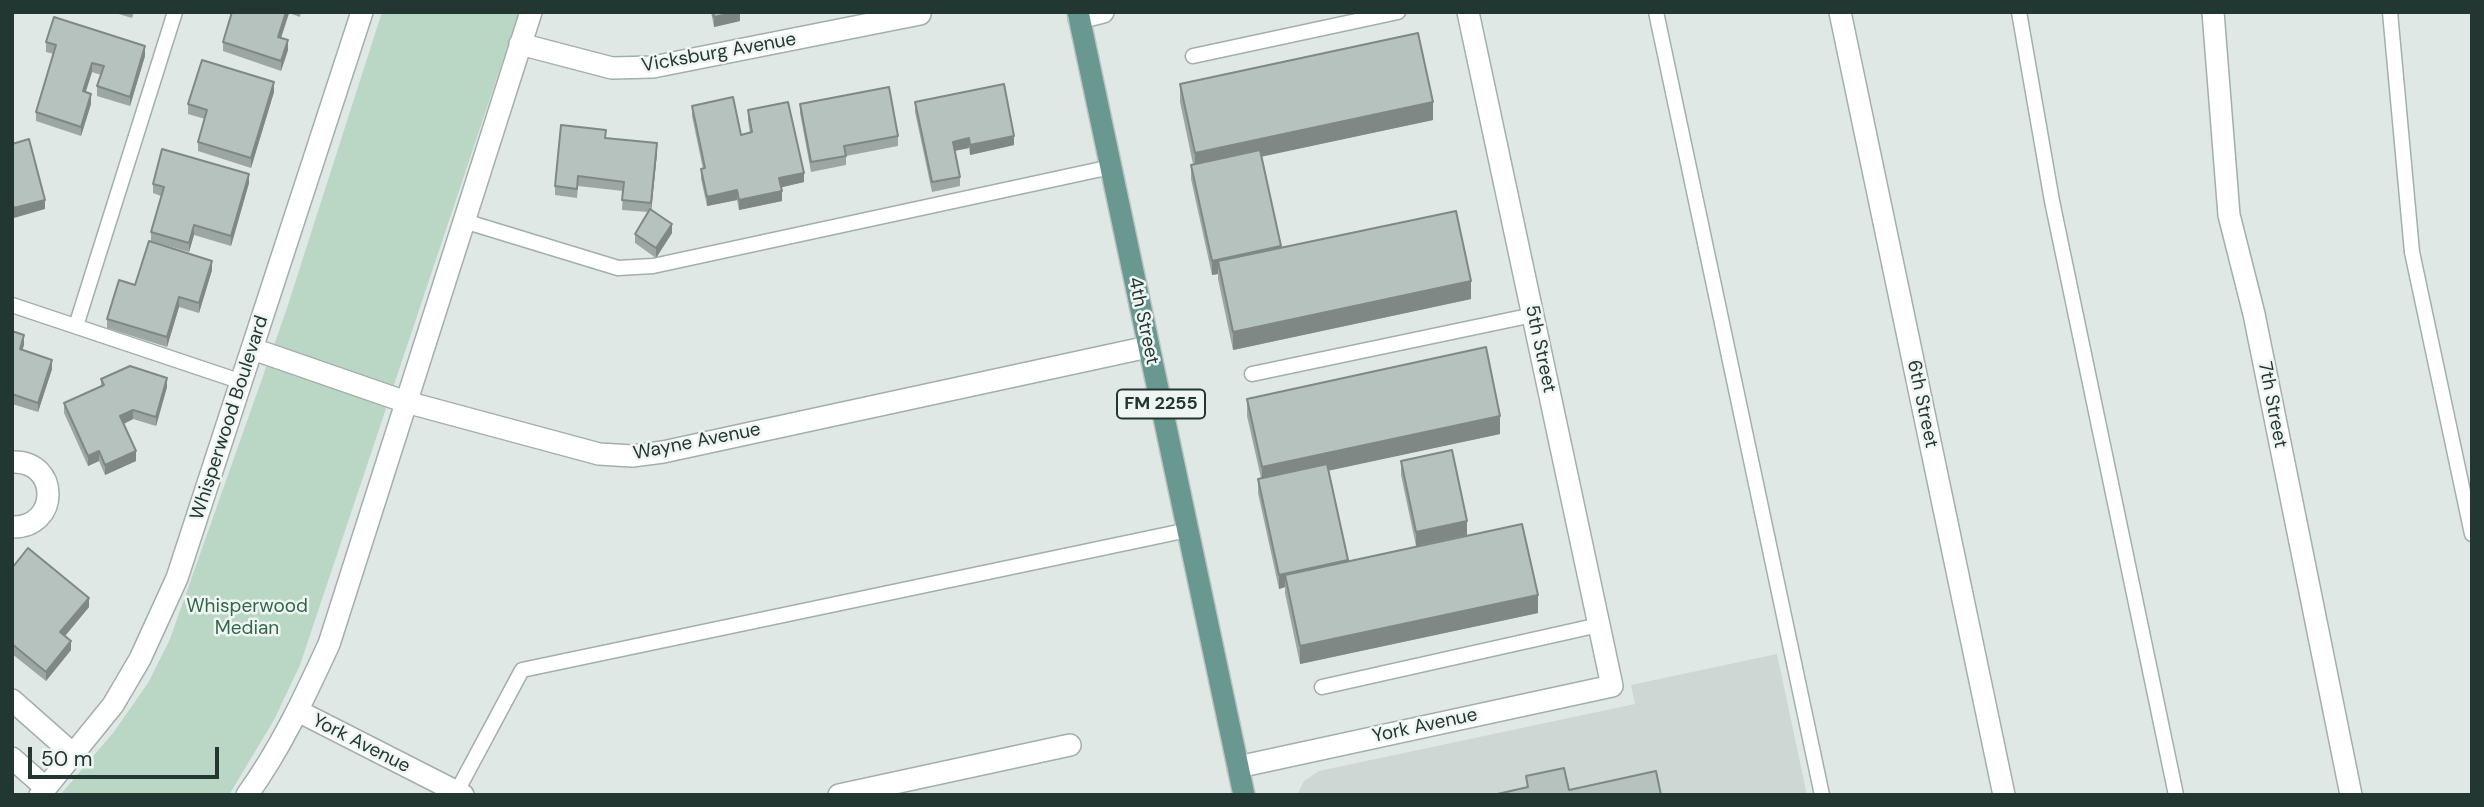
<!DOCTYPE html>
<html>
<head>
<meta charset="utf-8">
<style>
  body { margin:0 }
  #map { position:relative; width:2484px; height:807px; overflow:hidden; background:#dfe8e5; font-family:"DM Sans",sans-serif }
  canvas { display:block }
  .frame { position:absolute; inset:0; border:14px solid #223632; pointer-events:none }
  .scale { position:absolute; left:28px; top:747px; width:191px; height:32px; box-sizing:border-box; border:4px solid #223632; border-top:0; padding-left:9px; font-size:21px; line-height:24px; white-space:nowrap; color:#223632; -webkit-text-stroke:5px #eff5f2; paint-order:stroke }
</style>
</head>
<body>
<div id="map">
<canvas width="2484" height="807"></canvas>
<div class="frame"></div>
<div class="scale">50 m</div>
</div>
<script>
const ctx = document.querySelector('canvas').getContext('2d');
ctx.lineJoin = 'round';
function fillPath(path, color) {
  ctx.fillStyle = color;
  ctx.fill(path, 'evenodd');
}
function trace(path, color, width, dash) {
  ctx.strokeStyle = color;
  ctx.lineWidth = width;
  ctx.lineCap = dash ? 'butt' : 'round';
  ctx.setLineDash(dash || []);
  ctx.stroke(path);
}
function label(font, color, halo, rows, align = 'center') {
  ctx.font = font + ' "DM Sans",sans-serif';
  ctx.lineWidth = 5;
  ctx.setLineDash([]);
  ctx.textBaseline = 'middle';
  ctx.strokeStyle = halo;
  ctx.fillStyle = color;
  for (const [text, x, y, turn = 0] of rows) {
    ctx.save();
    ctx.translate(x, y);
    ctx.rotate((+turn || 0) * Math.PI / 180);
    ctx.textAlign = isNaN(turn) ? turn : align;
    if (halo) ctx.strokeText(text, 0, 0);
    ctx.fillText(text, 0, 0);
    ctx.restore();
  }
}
fillPath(new Path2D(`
  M 1777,654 L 1807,795 L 1297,795 L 1304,781 L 1319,771 L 1635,704 L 1631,685 Z`), '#cdd7d4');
fillPath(new Path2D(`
  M 382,12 L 519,12 L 300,665 L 274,720 L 229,795 L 60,795 L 113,733 L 148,683 L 170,639 L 286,311 Z`), '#bad7c5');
const service = new Path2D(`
  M 1656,12 L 1822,795
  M 2019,12 L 2052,201 L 2176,795
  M 2390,12 L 2412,252 L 2472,534
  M 1193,56 L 1398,12
  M 464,221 L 618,268 L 653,266 L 1111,167
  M 12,305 L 242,382
  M 76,326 L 175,12
  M 1252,374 L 1533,315
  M 1322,687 L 1599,625
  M 455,795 L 522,670 L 1188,530`);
const minor = new Path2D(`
  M 1840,12 L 2004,795
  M 2213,12 L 2229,215 L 2254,314 L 2351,795
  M 1079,18 L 1103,12
  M 520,44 L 612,68 L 653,67 L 920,14
  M 253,349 L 406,402 L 599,454 L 632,456 L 663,452 L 1148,347
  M 12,462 C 60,460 60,528 12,527
  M 12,700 L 73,754
  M 298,711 L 463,795
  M 12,758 L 46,788
  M 1238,767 L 1612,686 L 1468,12
  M 40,795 L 113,705 L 140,659 L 177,578 L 362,12
  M 247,795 C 281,748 305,696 329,644 L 531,12
  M 839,795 L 1070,745`);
const primary = new Path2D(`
  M 1078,12 L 1244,795`);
trace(service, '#a3afac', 17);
trace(minor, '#a3afac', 24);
trace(primary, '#bdc3c2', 24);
trace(service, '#fff', 14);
trace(minor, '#fff', 21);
trace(primary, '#699891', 21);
fillPath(new Path2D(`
  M 112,12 L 134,12 L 132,18 Z
  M 232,12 L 301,12 L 300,17 L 289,13 L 281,38 L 288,50 L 281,71 L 223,51 L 223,42 Z
  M 711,12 L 740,12 L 740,21 L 714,27 Z
  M 46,42 L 145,56 L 130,106 L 97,96 L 97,86 L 101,75 L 92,72 L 85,92 L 91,104 L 81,136 L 36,121 L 36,112 L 54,54 L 46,52 Z
  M 1180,84 L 1433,120 L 1262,156 L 1281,248 L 1471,299 L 1233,350 L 1218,279 L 1218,274 L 1212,275 L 1191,179 L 1191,165 L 1193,164 L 1180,102 Z
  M 274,92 L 251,168 L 198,151 L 198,142 L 205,119 L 188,114 L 188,104 Z
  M 915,102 L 1014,145 L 970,155 L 969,148 L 955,151 L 960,177 L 960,186 L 932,192 L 915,112 Z
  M 800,104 L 898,136 L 898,146 L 846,156 L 846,165 L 811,172 L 800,113 Z
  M 692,106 L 741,135 L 750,133 L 748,120 L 748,110 L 804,182 L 781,187 L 782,201 L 739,210 L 737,200 L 707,206 L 701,179 L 701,169 L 703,169 L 692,116 Z
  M 606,138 L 657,153 L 651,210 L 672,233 L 656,258 L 635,243 L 635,234 L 648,212 L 622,210 L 623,191 L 578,186 L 577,198 L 555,195 L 555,186 Z
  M 249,183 L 231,246 L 194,235 L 189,252 L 151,241 L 151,232 L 161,196 L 153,193 L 153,184 Z
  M 212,270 L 199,313 L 179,307 L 167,347 L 107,328 L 107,319 L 135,285 Z
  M 12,331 L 24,345 L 22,350 L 52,369 L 38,412 L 12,404 Z
  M 101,379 L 167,387 L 156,426 L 133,419 L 123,424 L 136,461 L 105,475 L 99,461 L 88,466 L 64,413 L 64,403 L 101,386 Z
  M 1247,399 L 1500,434 L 1329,470 L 1348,562 L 1538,613 L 1300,664 L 1285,593 L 1285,587 L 1279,589 L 1258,493 L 1258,479 L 1261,478 L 1247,416 Z
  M 1401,461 L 1467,535 L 1416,546 L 1401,475 Z
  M 12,568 L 89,607 L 65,636 L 71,650 L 46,681 L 12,654 Z`), '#9ca7a3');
fillPath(new Path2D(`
  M 286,12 L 289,12 L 289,13 L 278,47 L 278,37 Z
  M 737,12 L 740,12 L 740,21 L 714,27 L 714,17 Z
  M 288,40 L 288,50 L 281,71 L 281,61 Z
  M 145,46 L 145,56 L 130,106 L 130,97 Z
  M 92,63 L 92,72 L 83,101 L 83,91 Z
  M 274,82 L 274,92 L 251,168 L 251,158 Z
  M 91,94 L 91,104 L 81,136 L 81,127 Z
  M 1433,102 L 1433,120 L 1195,171 L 1195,153 Z
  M 1014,136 L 1014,145 L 970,155 L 970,145 Z
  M 969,138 L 969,148 L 953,151 L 953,142 Z
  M 657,143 L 657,153 L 651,213 L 651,203 Z
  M 804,173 L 804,182 L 779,188 L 779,178 Z
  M 249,174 L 249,183 L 231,246 L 231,236 Z
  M 737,190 L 737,200 L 707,206 L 707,197 Z
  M 782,191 L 782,201 L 739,210 L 739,200 Z
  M 45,200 L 45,209 L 14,218 L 14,208 Z
  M 672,224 L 672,233 L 656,258 L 656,248 Z
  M 194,225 L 194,235 L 189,252 L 189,243 Z
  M 1281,246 L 1281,260 L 1218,261 L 1218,274 L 1212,275 L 1212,261 Z
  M 212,261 L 212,270 L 199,313 L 199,303 Z
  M 1471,281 L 1471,299 L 1233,350 L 1233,332 Z
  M 179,297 L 179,307 L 167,347 L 167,337 Z
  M 24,335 L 24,345 L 20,358 L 20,349 Z
  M 52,360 L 52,369 L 38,412 L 38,403 Z
  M 167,378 L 167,387 L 156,426 L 156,417 Z
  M 133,410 L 133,419 L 120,426 L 120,416 Z
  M 1500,416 L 1500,434 L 1262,485 L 1262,467 Z
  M 99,451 L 99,461 L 88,466 L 88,456 Z
  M 136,451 L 136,461 L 105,475 L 105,465 Z
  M 1467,521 L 1467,535 L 1416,546 L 1416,532 Z
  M 1348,560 L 1348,574 L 1285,575 L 1285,587 L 1279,589 L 1279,575 Z
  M 1538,595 L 1538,613 L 1300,664 L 1300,646 Z
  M 89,598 L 89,607 L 60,642 L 60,632 Z
  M 71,641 L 71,650 L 46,681 L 46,672 Z`), '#7f8885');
const building = new Path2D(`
  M 232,12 L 286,12 L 278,37 L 288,40 L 281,61 L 223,42 Z
  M 713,12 L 737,12 L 714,17 Z
  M 54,17 L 145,46 L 130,97 L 97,86 L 104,66 L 92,63 L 83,91 L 91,94 L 81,127 L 36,112 L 56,45 L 46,42 Z
  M 1418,33 L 1433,102 L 1195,153 L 1180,84 Z
  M 202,60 L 274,82 L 251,158 L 198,142 L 207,110 L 188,104 Z
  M 1004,84 L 1014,136 L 970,145 L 969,138 L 953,142 L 960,177 L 932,182 L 915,102 Z
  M 889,87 L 898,136 L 844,146 L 846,156 L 811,162 L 800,104 Z
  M 733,97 L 741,135 L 752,132 L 748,110 L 788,102 L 804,173 L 779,178 L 782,191 L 739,200 L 737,190 L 707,197 L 701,169 L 705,168 L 692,106 Z
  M 561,125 L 606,130 L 605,138 L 657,143 L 651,203 L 622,200 L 624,182 L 578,176 L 577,189 L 555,186 Z
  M 29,139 L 45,200 L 14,208 L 12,202 L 12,144 Z
  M 162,149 L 249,174 L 231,236 L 194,225 L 189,243 L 151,232 L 164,187 L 153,184 Z
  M 1260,150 L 1281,246 L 1212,261 L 1191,165 Z
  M 650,209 L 672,224 L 656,248 L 635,234 Z
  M 1456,211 L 1471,281 L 1233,332 L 1218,261 Z
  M 149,241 L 212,261 L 199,303 L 179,297 L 167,337 L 107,319 L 119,280 L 135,285 Z
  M 12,331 L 24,335 L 20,349 L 52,360 L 38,403 L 12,394 Z
  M 1486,347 L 1500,416 L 1262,467 L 1247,399 Z
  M 130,366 L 167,378 L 156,417 L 133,410 L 120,416 L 136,451 L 105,465 L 99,451 L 88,456 L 64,403 L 104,385 L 101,379 Z
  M 1452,450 L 1467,521 L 1416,532 L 1401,461 Z
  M 1327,464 L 1348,560 L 1279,575 L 1258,479 Z
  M 1522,524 L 1538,595 L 1300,646 L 1285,575 Z
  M 28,548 L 89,598 L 60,632 L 71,641 L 46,672 L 12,644 L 12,568 Z
  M 1564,768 L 1569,790 L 1656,771 L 1661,795 L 1493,795 L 1528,787 L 1526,776 Z`);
fillPath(building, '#b5c2be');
trace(building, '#7f8885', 2);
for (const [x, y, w] of [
  [1161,404,88]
]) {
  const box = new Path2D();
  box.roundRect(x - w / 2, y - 14.5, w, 29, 5);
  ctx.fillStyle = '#eff5f2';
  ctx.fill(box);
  trace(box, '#223632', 2);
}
label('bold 18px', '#223632', null, [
  ["FM 2255",1161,404]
]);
label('19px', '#223632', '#eff5f2', [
  ["Vicksburg Avenue",719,53,-10],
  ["4th Street",1143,321,78],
  ["5th Street",1540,349,78],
  ["6th Street",1922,404,78],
  ["7th Street",2272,405,79],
  ["Whisperwood Boulevard",230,418,-72],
  ["Wayne Avenue",697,442,-11],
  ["York Avenue",1425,726,-12],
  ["York Avenue",361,744,27]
]);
label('19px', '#32674c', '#eff5f2', [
  ["Whisperwood",247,607],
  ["Median",247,629]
]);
</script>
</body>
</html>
